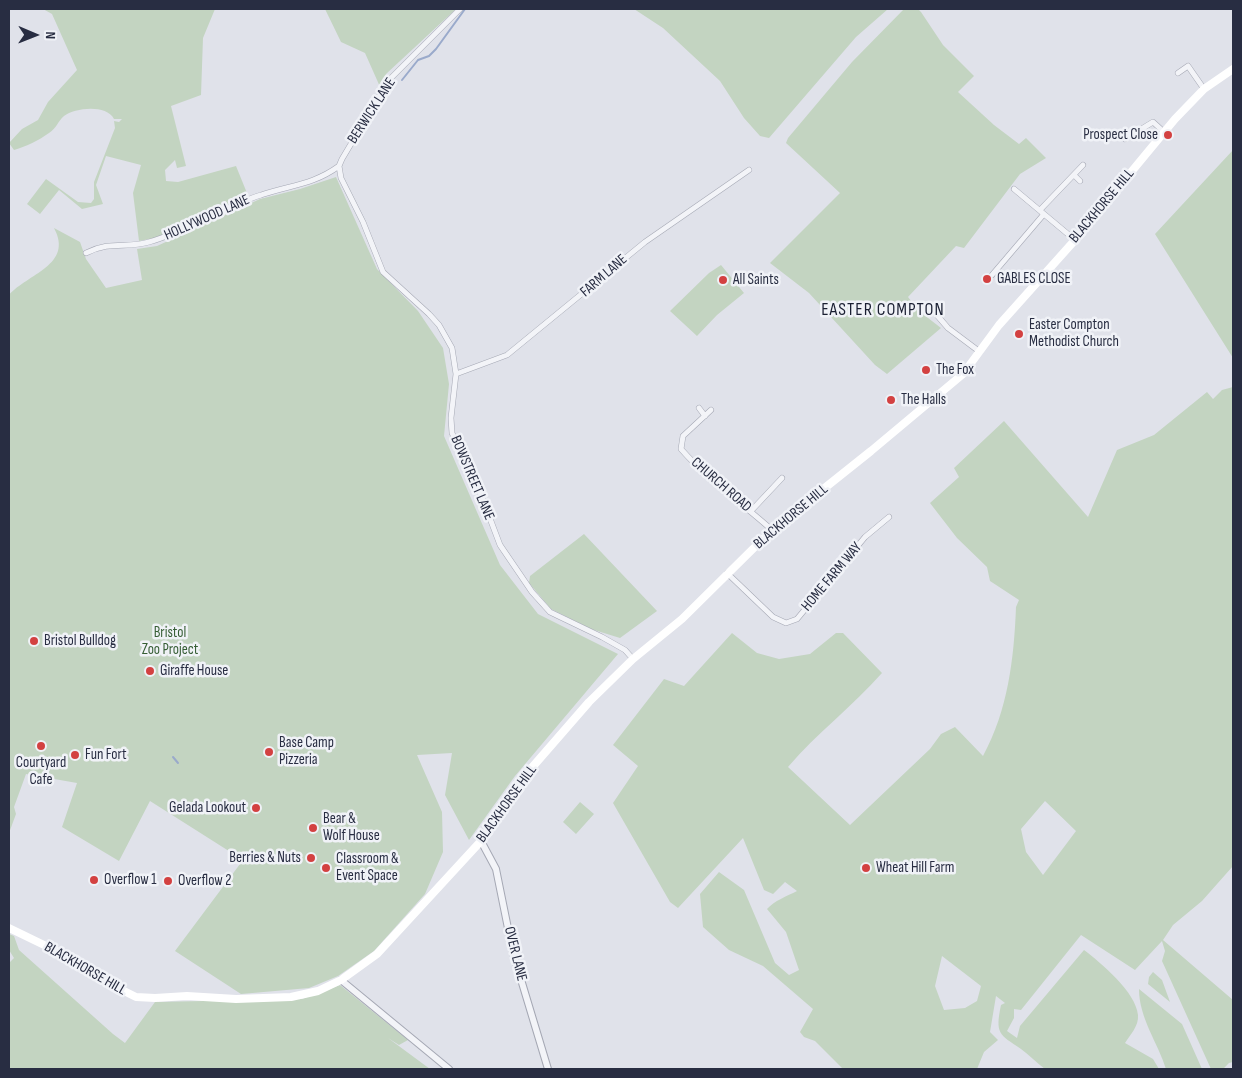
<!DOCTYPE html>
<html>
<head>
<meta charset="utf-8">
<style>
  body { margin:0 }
  #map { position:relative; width:1242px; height:1078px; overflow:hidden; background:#e0e2ea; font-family:"Sofia Sans Condensed",sans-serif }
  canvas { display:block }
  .frame { position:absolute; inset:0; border:10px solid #282d42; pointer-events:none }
  .north { position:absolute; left:10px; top:10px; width:50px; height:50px; -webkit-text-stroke:4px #f0f2f7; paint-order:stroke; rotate:91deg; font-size:14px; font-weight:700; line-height:20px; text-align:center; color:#282d42 }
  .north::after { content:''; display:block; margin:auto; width:18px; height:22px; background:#282d42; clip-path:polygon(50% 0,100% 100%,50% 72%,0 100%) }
</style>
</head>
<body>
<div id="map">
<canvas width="1242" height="1078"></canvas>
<div class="frame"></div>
<div class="north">N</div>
</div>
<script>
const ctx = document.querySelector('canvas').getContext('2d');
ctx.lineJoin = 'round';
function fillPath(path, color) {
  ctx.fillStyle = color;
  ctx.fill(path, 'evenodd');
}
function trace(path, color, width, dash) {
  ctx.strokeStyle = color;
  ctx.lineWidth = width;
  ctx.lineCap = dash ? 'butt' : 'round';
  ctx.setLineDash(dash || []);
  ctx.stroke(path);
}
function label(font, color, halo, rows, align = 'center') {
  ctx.font = font + ' "Sofia Sans Condensed",sans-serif';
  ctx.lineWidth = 5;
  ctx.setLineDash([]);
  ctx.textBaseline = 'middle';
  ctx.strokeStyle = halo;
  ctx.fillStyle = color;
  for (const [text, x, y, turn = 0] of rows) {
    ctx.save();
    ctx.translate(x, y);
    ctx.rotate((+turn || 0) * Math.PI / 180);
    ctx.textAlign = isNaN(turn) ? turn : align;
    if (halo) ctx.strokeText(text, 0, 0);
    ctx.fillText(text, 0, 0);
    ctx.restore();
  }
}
fillPath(new Path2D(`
  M 43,9 L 215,9 L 203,38 L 201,95 L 171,106 L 186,166 L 177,168 L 175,160 L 165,170 L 166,181 L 178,182 L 236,166 L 249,198 L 155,238 L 139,241 L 133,193 L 141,165 L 106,156 L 96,185 L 103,204 L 82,209 L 59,190 L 40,214 L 27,204 L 46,179 L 78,202 L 91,203 L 94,199 L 94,182 L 115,128 L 114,121 L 119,122 L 122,119 L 114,119 C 106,104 75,108 64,116 C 58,121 56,129 49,133 C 38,141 27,146 14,150 L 9,143 L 22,129 L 38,120 L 48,102 L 77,70 L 52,14 Z
  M 325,9 L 456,9 L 386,74 L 381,89 L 365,53 L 341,42 Z
  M 634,9 L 888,9 L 856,37 L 769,138 L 760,136 L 744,118 L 720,81 L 663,28 Z
  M 904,9 L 918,9 L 921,12 L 943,45 L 974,76 L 958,92 L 994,125 L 1019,144 L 1026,138 L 1046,158 L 1020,174 L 964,248 L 956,246 L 908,297 L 919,311 L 941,328 L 887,374 L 875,365 L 809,293 L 770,263 L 840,193 L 786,143 L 788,138 L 852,62 Z
  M 1233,150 L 1233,358 L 1155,234 Z
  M 336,177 L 377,269 L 418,311 L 443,348 L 449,384 L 444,436 L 500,565 L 538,614 L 618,654 L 515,776 L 469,840 L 445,795 L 452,753 L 417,755 L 442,812 L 443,852 L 425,894 L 374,951 L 338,976 L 309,988 L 241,994 L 175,951 L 243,860 L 150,801 L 119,861 L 62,827 L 77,783 L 26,774 L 14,807 L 16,814 L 9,833 L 9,295 C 27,274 74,265 54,228 L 80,242 L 86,259 L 106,288 L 142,280 L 137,249 L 157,246 L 260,199 L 300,189 Z
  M 721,265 L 744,293 L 717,315 L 697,336 L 670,311 L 709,273 Z
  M 1233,387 L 1233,866 L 1202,901 L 1173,925 L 1163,940 L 1233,1000 L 1233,1062 L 1229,1063 L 1223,1069 L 1211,1069 L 1162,961 L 1165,951 L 1162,941 L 1135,970 L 1081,935 L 1021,1010 L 1014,1009 L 1014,1018 L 1007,1031 L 1017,1038 L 1020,1026 L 1084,950 C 1101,963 1136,992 1138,1015 C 1139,1026 1130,1035 1125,1043 L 1153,1059 L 1159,1069 L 1045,1069 C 1037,1063 1029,1055 1021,1049 C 999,1034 995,1034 1001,1005 L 1005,1003 L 996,996 L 990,1032 L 998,1040 L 984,1052 L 977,1069 L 843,1069 L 815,1041 L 804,1037 L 800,1032 L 813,1009 L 763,966 L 729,950 L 703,927 L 700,894 L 719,872 L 744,890 L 775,963 L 789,975 L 799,970 L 786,932 L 767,909 C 774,901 787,896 797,891 L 785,882 L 773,894 L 764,890 L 743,838 L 678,908 L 670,902 L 613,803 L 638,766 L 613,745 L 664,679 L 684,686 L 732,633 L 757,653 L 779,659 L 810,654 L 836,633 L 843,633 L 882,673 C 853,706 817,733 788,767 L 850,825 L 930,749 L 941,734 L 955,727 L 983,756 C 1008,710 1014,659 1016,607 L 1019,600 L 990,581 L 987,567 L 957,538 L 930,503 L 959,477 L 954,468 L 1004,421 L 1088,517 L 1117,450 L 1154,435 L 1207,392 L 1213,399 L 1222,390 ZM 1045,801 L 1076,831 L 1043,875 L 1026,852 L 1021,829 ZM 942,956 L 981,986 L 977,1001 L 965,1008 L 944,1010 L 935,986 Z
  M 584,534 L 657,611 L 620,638 L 591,629 L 551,609 L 529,583 L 530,576 Z
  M 580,802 L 594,814 L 576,834 L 563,822 Z
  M 9,934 L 14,936 L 19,950 L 113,1034 L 125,1043 L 155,1002 L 302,999 L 340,985 L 408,1040 L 399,1045 L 388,1038 L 430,1069 L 9,1069 L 9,963 L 14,958 L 9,950 Z
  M 1153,972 L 1162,980 L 1170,1002 L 1148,984 L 1149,977 Z
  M 1139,989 L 1182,1024 L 1202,1069 L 1166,1069 C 1158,1043 1139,1018 1139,989 Z`), '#c3d4c1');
trace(new Path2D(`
  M 402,80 L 418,60 L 429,56 L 436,49 L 465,9
  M 173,757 L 178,763`), '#9aaacb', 2);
const minor = new Path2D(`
  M 460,9 L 389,80 L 342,159 L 339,166 L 341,178 L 363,222 L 383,272 L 429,314 L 439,325 L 452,348 L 456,374 L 451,418 L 452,433 L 480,492 L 500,545 L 532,592 L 550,612 L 602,637 L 625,650 L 633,659
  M 1178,73 L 1188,66 L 1204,89
  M 1125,139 L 1153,122 L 1164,132
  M 1074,175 L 1080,181
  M 1014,189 L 1075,240
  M 1040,210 L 1083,165
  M 86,253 C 112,240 126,249 149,242 C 188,231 223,207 261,195 C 290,185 313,185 339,166
  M 992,275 L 1044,214
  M 929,306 L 948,328 L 980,352
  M 456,374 L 507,355 L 645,242 L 749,170
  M 699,408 L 705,416
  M 711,410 L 683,436 L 681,449 C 708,480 741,502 772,530
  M 751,511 L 782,478
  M 727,573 L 773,617 L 786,623 L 797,619 L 865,537 L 889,517`);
const tertiary = new Path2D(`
  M 481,841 L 496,869 L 513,953 L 548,1069
  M 341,980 L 449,1069`);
trace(minor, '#a5a8b4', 6);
trace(tertiary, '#a5a8b4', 8);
trace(minor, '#f3f4f8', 5);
trace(tertiary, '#f3f4f8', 6);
trace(new Path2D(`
  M 9,928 L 75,960 L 112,985 L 136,997 L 155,998 L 187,996 L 236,999 L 291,997 L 318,991 L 341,980 L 377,954 L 481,841 L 522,779 L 589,702 L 633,659 L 682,619 L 772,530 L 871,451 L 963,374 L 999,325 L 1075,240 L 1175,119 L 1204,89 L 1233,69`), '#fff', 8);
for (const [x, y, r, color] of [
  [1168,135,5,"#d34141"],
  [987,279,5,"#d34141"],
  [723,280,5,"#d34141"],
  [1019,334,5,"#d34141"],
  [926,370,5,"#d34141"],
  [891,400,5,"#d34141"],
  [34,641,5,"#d34141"],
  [150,671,5,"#d34141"],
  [41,746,5,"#d34141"],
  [269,752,5,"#d34141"],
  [75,755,5,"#d34141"],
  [256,808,5,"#d34141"],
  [313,828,5,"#d34141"],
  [311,858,5,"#d34141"],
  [326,868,5,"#d34141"],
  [866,868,5,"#d34141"],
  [94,880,5,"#d34141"],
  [168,881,5,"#d34141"]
]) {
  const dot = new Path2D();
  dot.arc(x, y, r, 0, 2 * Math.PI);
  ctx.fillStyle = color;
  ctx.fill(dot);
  trace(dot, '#f0f2f7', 2);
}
label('15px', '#282d42', '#f0f2f7', [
  ["BERWICK LANE",372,111,-57],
  ["BLACKHORSE HILL",1102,206,-50],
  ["HOLLYWOOD LANE",207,218,-24],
  ["FARM LANE",604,276,-41],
  ["BOWSTREET LANE",472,478,67],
  ["CHURCH ROAD",721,485,41],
  ["BLACKHORSE HILL",791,517,-40],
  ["HOME FARM WAY",832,577,-50],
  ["BLACKHORSE HILL",507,804,-54],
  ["OVER LANE",515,954,76],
  ["BLACKHORSE HILL",85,969,30]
]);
label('15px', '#282d42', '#f0f2f7', [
  ["Prospect Close",1158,135,"right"],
  ["GABLES CLOSE",997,279],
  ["All Saints",733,280],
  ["Easter Compton",1029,325],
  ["Methodist Church",1029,342],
  ["The Fox",936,370],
  ["The Halls",901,400],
  ["Bristol Bulldog",44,641],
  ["Giraffe House",160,671],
  ["Base Camp",279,743],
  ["Pizzeria",279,760],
  ["Fun Fort",85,755],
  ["Courtyard",41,763,"center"],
  ["Cafe",41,780,"center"],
  ["Gelada Lookout",246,808,"right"],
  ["Bear &",323,819],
  ["Wolf House",323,836],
  ["Berries & Nuts",301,858,"right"],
  ["Classroom &",336,859],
  ["Event Space",336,876],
  ["Wheat Hill Farm",876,868],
  ["Overflow 1",104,880],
  ["Overflow 2",178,881]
], 'left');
label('15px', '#365e35', '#f0f2f7', [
  ["Bristol",170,633],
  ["Zoo Project",170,650]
]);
ctx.letterSpacing = '1px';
label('18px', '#1a1f32', '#f0f2f7', [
  ["EASTER COMPTON",883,310]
]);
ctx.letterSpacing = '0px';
</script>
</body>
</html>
